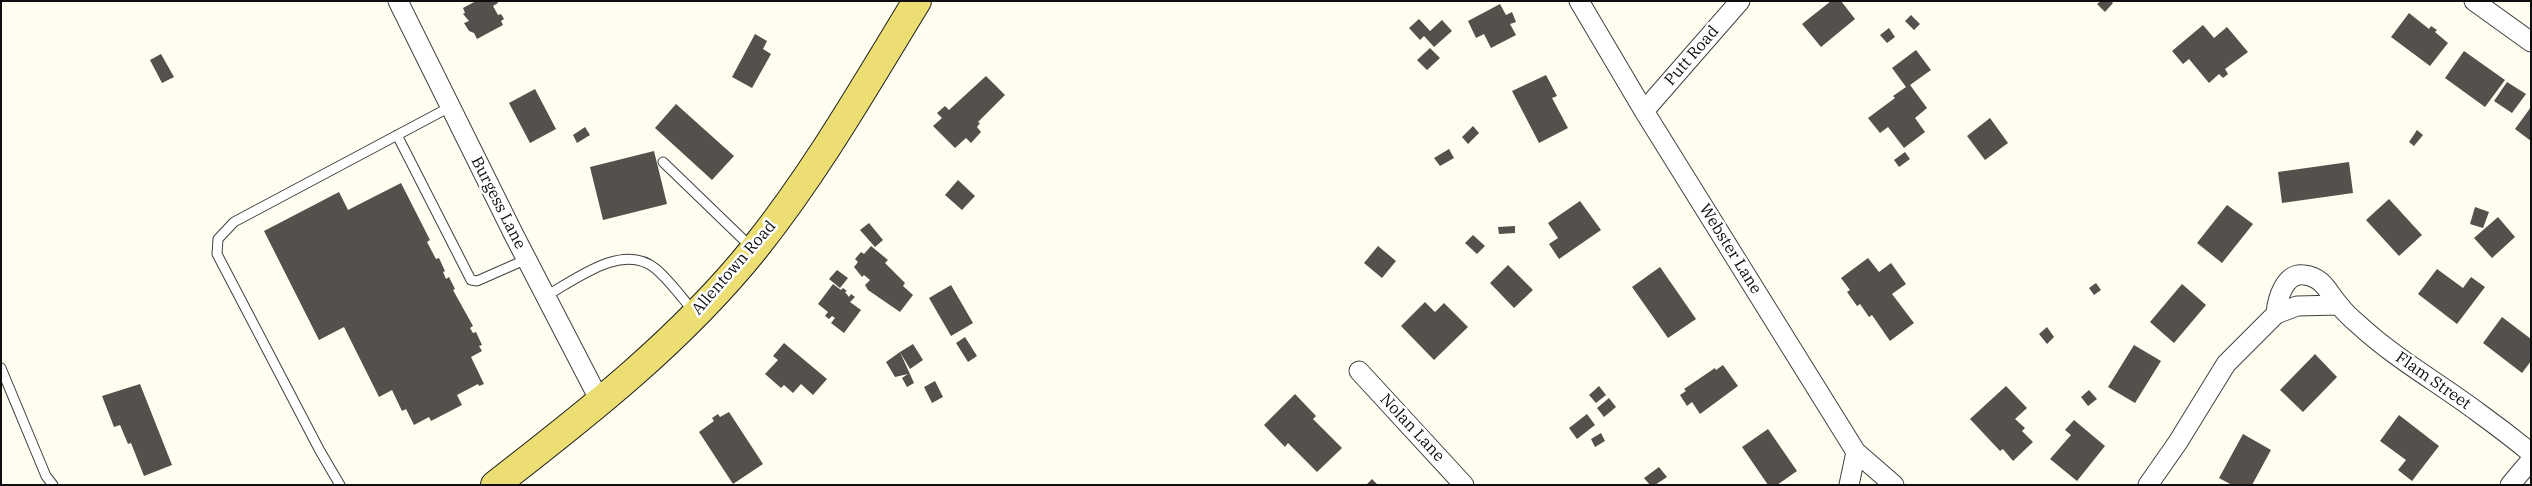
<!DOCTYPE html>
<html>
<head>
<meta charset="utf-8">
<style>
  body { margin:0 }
  #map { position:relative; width:2532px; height:486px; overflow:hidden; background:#fefdf0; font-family:"IBM Plex Serif",serif }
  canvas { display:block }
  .frame { position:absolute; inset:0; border:2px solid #0e0e0e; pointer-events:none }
</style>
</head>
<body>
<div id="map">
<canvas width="2532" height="486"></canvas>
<div class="frame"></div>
</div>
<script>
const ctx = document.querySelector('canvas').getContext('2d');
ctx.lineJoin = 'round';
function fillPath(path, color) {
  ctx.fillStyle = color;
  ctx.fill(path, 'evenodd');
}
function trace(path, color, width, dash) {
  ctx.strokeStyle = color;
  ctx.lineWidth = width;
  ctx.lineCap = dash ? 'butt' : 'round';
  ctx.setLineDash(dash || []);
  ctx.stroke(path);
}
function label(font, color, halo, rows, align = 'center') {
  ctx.font = font + ' "IBM Plex Serif",serif';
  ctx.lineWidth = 5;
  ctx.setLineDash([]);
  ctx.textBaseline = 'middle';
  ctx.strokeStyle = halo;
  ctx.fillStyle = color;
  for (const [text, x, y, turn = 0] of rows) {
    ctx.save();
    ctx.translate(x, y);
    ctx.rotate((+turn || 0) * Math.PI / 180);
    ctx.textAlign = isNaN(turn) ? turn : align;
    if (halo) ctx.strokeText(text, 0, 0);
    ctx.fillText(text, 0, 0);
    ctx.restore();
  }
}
fillPath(new Path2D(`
  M 476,1 L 497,1 L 498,3 L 493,6 L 498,15 L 501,14 L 504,19 L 501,21 L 503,25 L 477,39 L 474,33 L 469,31 L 464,23 L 469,21 L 463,14 L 465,13 L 463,8 Z
  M 1831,1 L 1841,1 L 1855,19 L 1821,47 L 1802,24 Z
  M 2101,1 L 2111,1 L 2113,3 L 2105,12 L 2097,4 Z
  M 1500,4 L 1506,15 L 1512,12 L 1516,22 L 1510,24 L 1516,35 L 1491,48 L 1484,34 L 1476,38 L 1468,21 Z
  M 2409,13 L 2429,29 L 2431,26 L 2437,30 L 2435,32 L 2448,43 L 2430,66 L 2391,37 Z
  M 1911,15 L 1920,24 L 1914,30 L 1905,21 Z
  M 1419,19 L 1430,31 L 1442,20 L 1452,31 L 1434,47 L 1424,36 L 1420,40 L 1409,28 Z
  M 2203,25 L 2214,38 L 2227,27 L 2248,52 L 2225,69 L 2228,74 L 2223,78 L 2219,74 L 2209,83 L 2189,59 L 2183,64 L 2172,51 Z
  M 1889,28 L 1895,37 L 1887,43 L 1880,35 Z
  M 755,34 L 767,41 L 763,49 L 771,54 L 752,88 L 732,77 Z
  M 1430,48 L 1440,58 L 1427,70 L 1417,60 Z
  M 1916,50 L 1931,70 L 1910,85 L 1927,108 L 1915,118 L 1925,132 L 1904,148 L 1888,127 L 1880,133 L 1868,118 L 1895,98 L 1893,96 L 1906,87 L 1892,68 Z
  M 2464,51 L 2505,80 L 2485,107 L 2445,78 Z
  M 161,54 L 174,77 L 162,83 L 150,60 Z
  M 1546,75 L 1557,96 L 1552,98 L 1568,128 L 1539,143 L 1512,91 Z
  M 986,76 L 1005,95 L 978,122 L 980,123 L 977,127 L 981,132 L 971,143 L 966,138 L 955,148 L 933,126 L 942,118 L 937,113 L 945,106 L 949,110 Z
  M 2507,82 L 2526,94 L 2512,113 L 2494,101 Z
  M 535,89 L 556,129 L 530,143 L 509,103 Z
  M 676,104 L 734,156 L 712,180 L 655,128 Z
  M 2531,107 L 2531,141 L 2515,129 Z
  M 1990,118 L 2008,143 L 1985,160 L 1967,136 Z
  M 1473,126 L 1479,133 L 1468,144 L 1462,137 Z
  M 585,127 L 590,135 L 577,143 L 573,135 Z
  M 2417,130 L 2423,135 L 2414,146 L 2409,142 Z
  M 1449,149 L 1454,158 L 1440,166 L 1434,158 Z
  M 654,151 L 667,204 L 603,220 L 590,167 Z
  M 1905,152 L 1910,159 L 1899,167 L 1894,160 Z
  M 2349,162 L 2353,193 L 2282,203 L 2278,172 Z
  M 958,180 L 975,196 L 962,210 L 945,195 Z
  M 401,183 L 430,240 L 427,242 L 436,259 L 439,258 L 445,271 L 443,272 L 446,279 L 449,277 L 455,289 L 453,290 L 473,326 L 470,328 L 473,333 L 476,332 L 482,345 L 479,346 L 482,351 L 471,357 L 484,384 L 479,386 L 478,384 L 457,395 L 462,405 L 431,421 L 429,417 L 414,425 L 406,409 L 402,411 L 392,390 L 379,397 L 344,327 L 319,340 L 264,231 L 339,192 L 348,210 Z
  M 2389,199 L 2422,235 L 2399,256 L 2366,220 Z
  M 1580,201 L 1601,230 L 1559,259 L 1549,244 L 1558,238 L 1548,223 Z
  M 2227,205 L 2253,224 L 2222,263 L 2197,243 Z
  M 2475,207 L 2489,212 L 2483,228 L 2470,224 Z
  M 2498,217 L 2515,237 L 2492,258 L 2474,238 Z
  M 869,223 L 883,240 L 875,247 L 860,230 Z
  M 1515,226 L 1515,233 L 1499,234 L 1498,227 Z
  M 1473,235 L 1485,246 L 1477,254 L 1465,243 Z
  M 871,246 L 888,260 L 885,263 L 905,283 L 903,286 L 913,295 L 900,312 L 868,290 L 865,285 L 870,280 L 864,275 L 862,277 L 854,267 L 858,262 L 855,259 L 861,252 L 864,254 Z
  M 1378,246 L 1396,261 L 1382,278 L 1364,263 Z
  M 1868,258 L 1879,272 L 1891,263 L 1906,284 L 1892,294 L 1914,323 L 1890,341 L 1872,315 L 1869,317 L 1860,304 L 1857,306 L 1847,292 L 1850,290 L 1841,278 Z
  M 1508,265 L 1533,290 L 1514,308 L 1490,283 Z
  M 1660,267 L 1696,319 L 1668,338 L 1632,287 Z
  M 2437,269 L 2463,288 L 2471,277 L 2485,287 L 2457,324 L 2418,294 Z
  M 837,270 L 848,278 L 840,288 L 829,279 Z
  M 2096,283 L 2101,290 L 2094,295 L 2089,288 Z
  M 833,284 L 841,290 L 843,288 L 847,291 L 845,292 L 849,297 L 851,294 L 855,297 L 850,302 L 861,310 L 844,333 L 831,323 L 835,318 L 832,316 L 829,319 L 825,316 L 828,312 L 818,304 Z
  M 2182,284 L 2206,305 L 2174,343 L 2150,322 Z
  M 951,285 L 973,323 L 951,336 L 929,298 Z
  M 1425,302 L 1435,312 L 1444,303 L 1468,327 L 1434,360 L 1401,326 Z
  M 2502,317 L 2531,339 L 2531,361 L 2522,373 L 2483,343 Z
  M 2047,327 L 2054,337 L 2047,344 L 2039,334 Z
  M 965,337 L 977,356 L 968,362 L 956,343 Z
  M 784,343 L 827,379 L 813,395 L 801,384 L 793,393 L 784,385 L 781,388 L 765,374 L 778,360 L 773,356 Z
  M 913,344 L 923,360 L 910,369 L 900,352 L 914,383 L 907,387 L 902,378 L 908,374 L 895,377 L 886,362 L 900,352 Z
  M 2134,345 L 2161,361 L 2135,403 L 2108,387 Z
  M 2315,354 L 2337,377 L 2303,412 L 2280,390 Z
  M 1723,365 L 1738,386 L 1700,414 L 1692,402 L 1687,406 L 1680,395 L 1686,391 L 1684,389 L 1715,368 L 1716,370 Z
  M 935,381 L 943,397 L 932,403 L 924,387 Z
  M 140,384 L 172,465 L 144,476 L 131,443 L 128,444 L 120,425 L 114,427 L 102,396 Z
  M 1599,386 L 1606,395 L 1596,403 L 1589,395 Z
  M 2006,386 L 2027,408 L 2015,419 L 2025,428 L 2022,431 L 2033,442 L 2013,461 L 2003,449 L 2000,451 L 1970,419 Z
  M 2089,390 L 2097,399 L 2088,406 L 2081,397 Z
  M 1295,394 L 1316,416 L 1313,419 L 1342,448 L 1317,472 L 1288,443 L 1285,447 L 1264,425 Z
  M 1609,398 L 1616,407 L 1604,417 L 1597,408 Z
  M 729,412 L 763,464 L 733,484 L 699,432 L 714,421 L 712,418 L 718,414 L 720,417 Z
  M 1587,414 L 1595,425 L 1577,439 L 1569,428 Z
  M 2399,415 L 2439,446 L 2412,481 L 2398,470 L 2406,460 L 2380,441 Z
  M 2074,420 L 2105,446 L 2077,481 L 2050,459 L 2071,435 L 2065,430 Z
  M 1768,429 L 1797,471 L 1777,485 L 1768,485 L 1742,447 Z
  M 1601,433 L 1605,441 L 1595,447 L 1591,439 Z
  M 2243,434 L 2271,450 L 2252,485 L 2232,485 L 2219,478 Z
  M 1659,467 L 1667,477 L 1655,485 L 1650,485 L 1644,478 Z
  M 1372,479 L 1378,485 L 1366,485 Z`), '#55504b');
const lane = new Path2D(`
  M 397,135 L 471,280 L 477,281 L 527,259
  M 663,162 L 751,247
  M 546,296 C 575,280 623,241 656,269 C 670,281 682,298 695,313
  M 1,368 L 46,476 L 53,485
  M 340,485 L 320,451 L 217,254 L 218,239 L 234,222 L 450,107`);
const street = new Path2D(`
  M 398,1 L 514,235 L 601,403
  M 1579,1 L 1644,111 L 1856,452 L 1894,485
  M 2474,1 L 2531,42
  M 1644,111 L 1740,1
  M 2276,314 C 2277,299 2285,272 2304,275 C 2324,277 2328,293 2340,306 C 2345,313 2352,319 2359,325 C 2396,359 2439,383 2479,413 C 2497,426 2514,439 2531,453
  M 1359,371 L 1464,485
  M 1849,485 L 1856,452
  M 2148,485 L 2178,442 L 2226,364 L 2276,314 L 2297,306 L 2339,305
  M 2510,485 L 2531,460`);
const primary = new Path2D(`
  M 495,485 C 588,413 681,340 755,248 C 817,170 865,86 917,1`);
trace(lane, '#414141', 11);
trace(street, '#414141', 21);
trace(primary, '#1f1f1f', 30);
trace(lane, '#fff', 9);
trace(street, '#fff', 19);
trace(primary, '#ecde72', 28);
label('16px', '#0e0e0e', '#fff', [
  ["Putt Road",1692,56,-49],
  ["Burgess Lane",498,203,63],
  ["Webster Lane",1730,249,58],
  ["Allentown Road",734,268,-49],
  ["Flam Street",2433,381,35],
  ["Nolan Lane",1412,428,47]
]);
</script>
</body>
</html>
